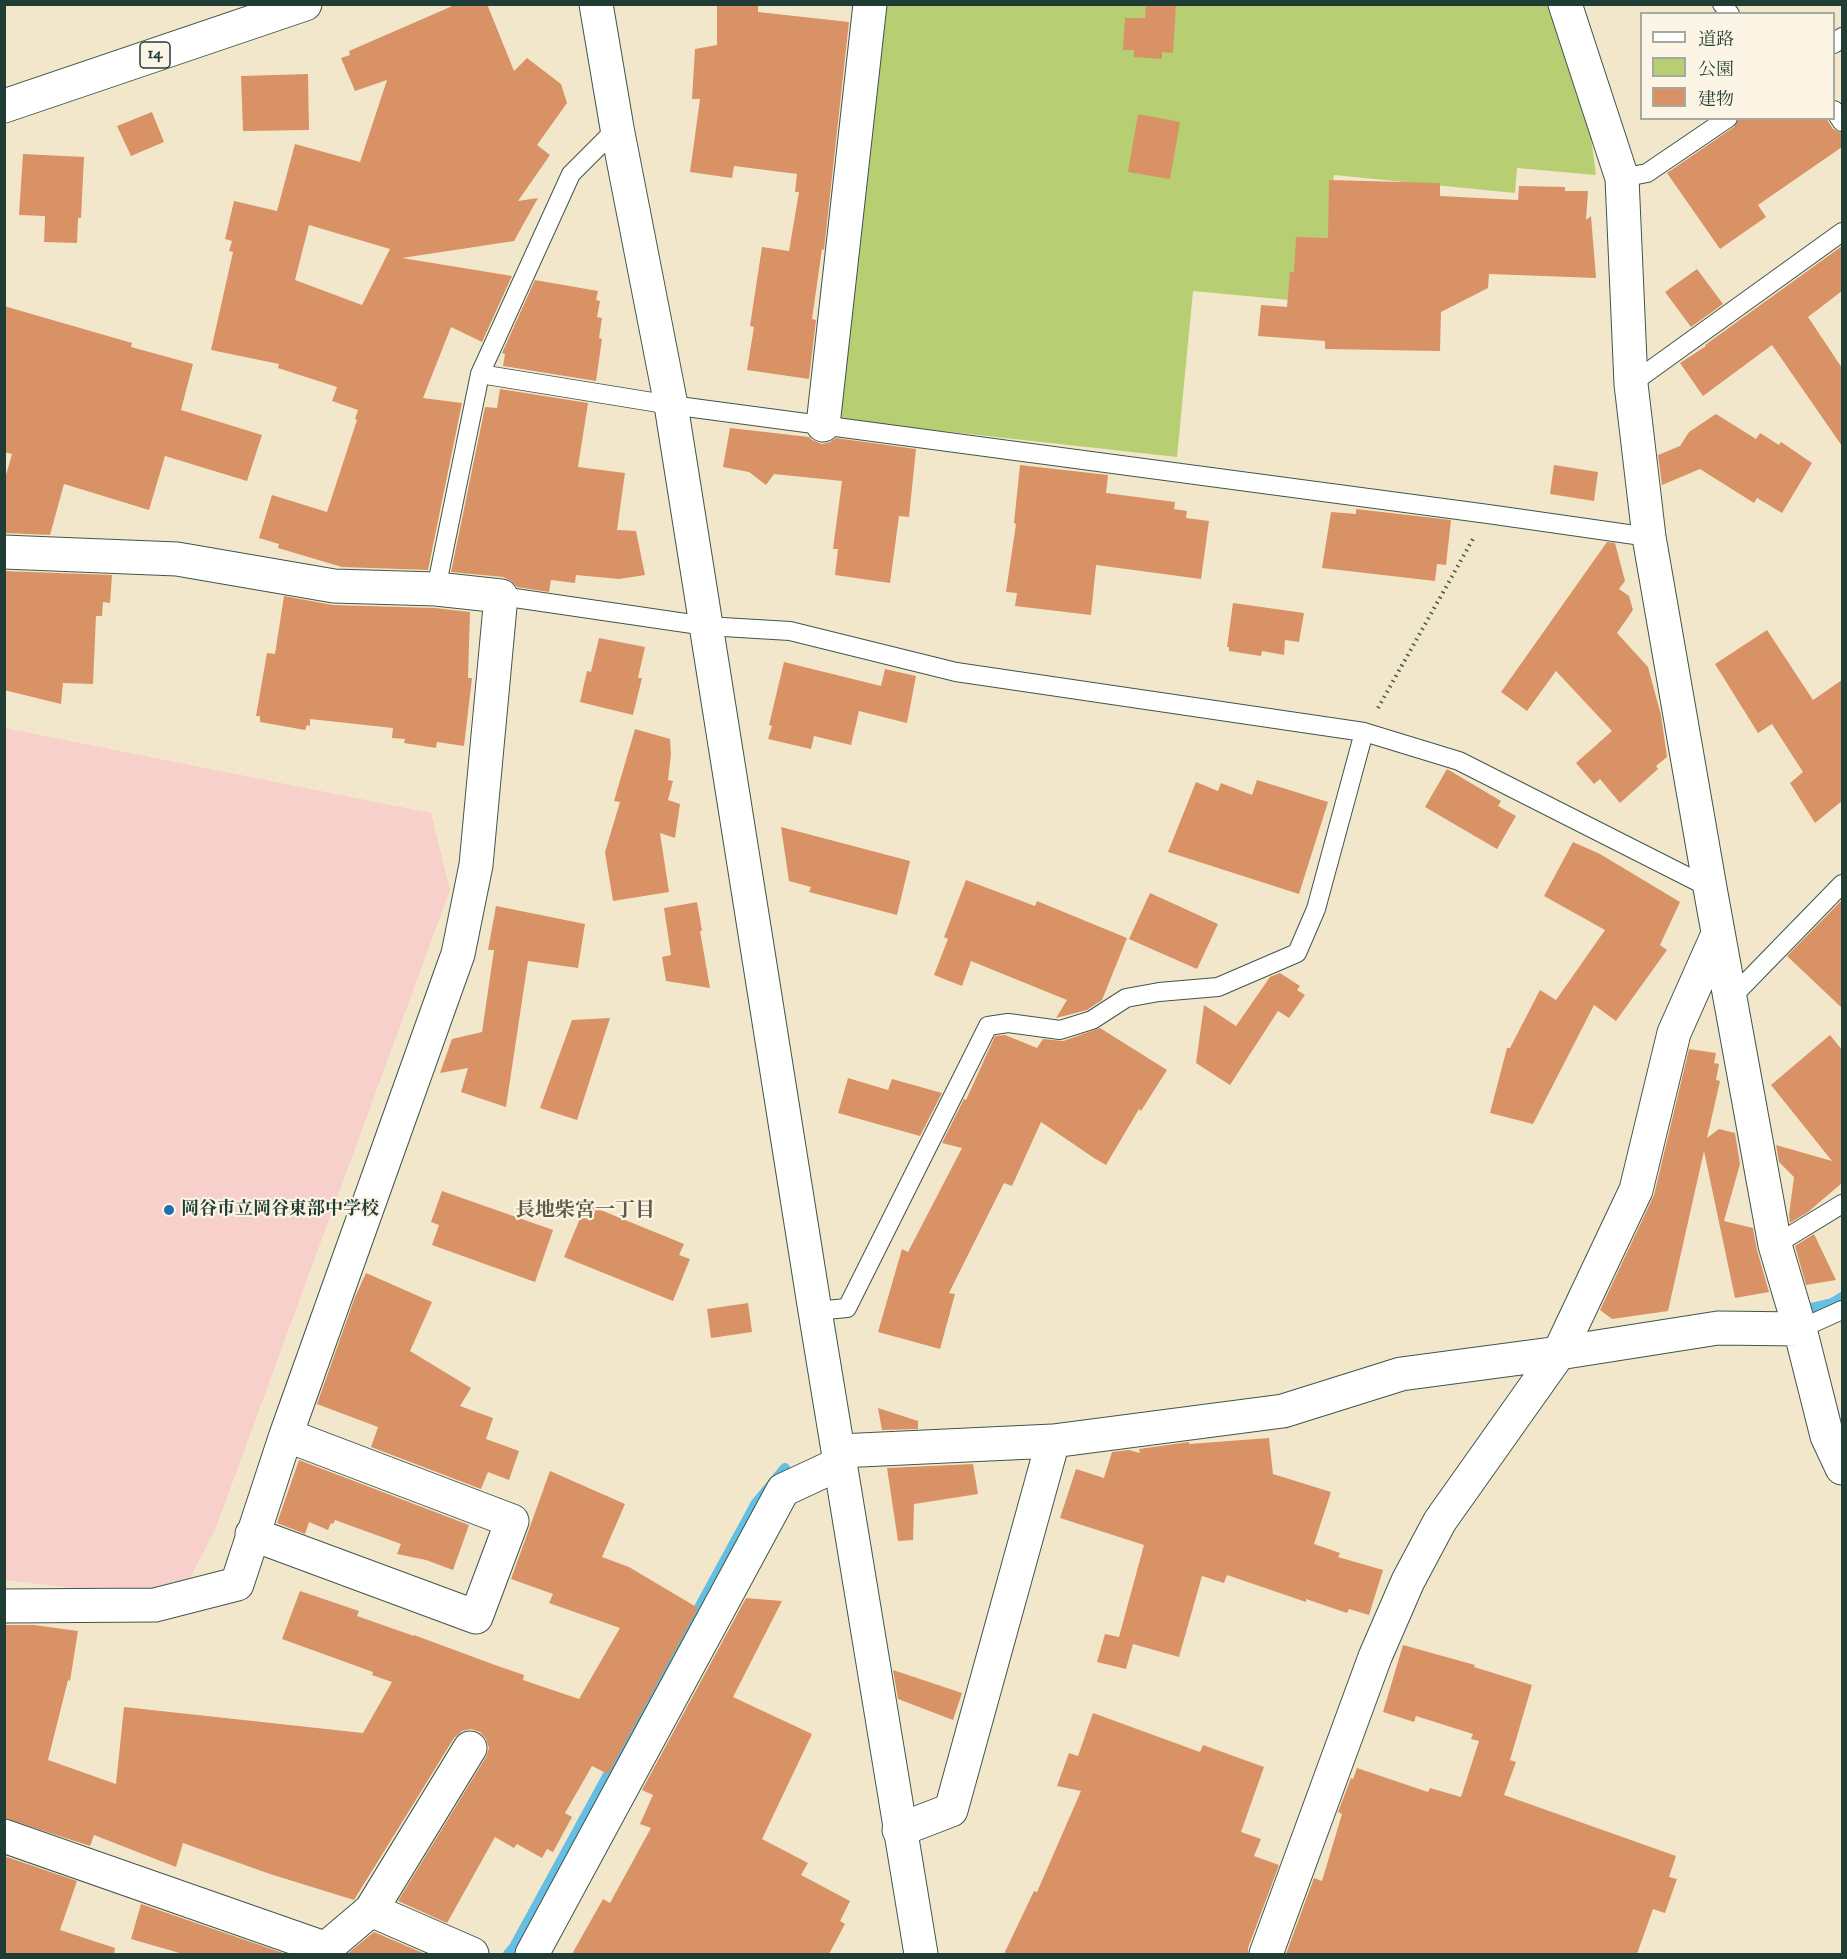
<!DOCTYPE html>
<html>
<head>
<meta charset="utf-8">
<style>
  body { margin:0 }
  #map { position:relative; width:1847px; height:1959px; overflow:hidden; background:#f3e7cb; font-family:"IM FELL DW Pica","Noto Serif JP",serif }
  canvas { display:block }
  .frame { position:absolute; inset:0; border:6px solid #1f3d34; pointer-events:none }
  .legend { position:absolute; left:1640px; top:12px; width:195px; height:108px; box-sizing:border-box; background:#fcf5e5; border:2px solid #a4ab9e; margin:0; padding:8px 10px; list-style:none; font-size:18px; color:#1f3d34 }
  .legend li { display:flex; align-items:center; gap:12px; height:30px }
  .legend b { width:30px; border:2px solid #a4ab9e }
</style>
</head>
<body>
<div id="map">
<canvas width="1847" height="1959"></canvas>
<div class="frame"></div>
<ul class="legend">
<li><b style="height:8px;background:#fff"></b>道路</li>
<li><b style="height:16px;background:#b8ce73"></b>公園</li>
<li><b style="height:16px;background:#d99266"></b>建物</li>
</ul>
</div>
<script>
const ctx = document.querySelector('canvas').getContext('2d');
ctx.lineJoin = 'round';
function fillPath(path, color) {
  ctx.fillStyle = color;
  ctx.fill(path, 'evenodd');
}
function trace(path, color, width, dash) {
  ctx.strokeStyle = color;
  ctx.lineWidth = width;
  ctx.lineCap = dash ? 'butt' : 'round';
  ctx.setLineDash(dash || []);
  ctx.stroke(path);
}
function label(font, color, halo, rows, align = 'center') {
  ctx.font = font + ' "IM FELL DW Pica","Noto Serif JP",serif';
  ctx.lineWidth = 4.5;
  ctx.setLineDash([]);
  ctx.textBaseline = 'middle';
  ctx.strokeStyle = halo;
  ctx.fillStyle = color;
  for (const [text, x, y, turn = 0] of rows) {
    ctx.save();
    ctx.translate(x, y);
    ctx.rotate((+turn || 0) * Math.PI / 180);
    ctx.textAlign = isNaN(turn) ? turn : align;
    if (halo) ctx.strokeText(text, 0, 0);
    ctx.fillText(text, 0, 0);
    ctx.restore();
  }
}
fillPath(new Path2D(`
  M 5,728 L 431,813 L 450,890 L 215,1530 L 190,1578 L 153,1598 L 5,1580 Z`), '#f7d0cb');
fillPath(new Path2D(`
  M 881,5 L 1549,5 L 1591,137 L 1596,175 L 1517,168 L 1515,193 L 1334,175 L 1322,303 L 1193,291 L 1177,457 L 843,420 L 832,408 Z`), '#b8ce73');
trace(new Path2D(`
  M 1798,1311 L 1832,1303 L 1842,1297
  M 508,1954 L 514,1947 L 756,1503 L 785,1468`), '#65bee3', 10);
fillPath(new Path2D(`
  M 457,4 L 487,4 L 514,71 L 527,58 L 561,84 L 567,103 L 537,145 L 550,155 L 518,201 L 538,198 L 514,241 L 402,258 L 512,276 L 482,342 L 451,327 L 423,398 L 462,403 L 428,570 L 342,567 L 278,548 L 279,544 L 259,538 L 272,495 L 327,512 L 357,420 L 355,419 L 358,410 L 332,401 L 337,387 L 278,368 L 279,364 L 211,350 L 233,252 L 229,251 L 232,241 L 225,239 L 234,201 L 277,211 L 295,144 L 360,162 L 387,80 L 355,91 L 341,58 L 350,55 L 349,51 ZM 309,225 L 390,249 L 362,305 L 295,280 Z
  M 717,4 L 758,4 L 758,12 L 849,22 L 824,250 L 822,249 L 812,319 L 816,320 L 809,379 L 747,370 L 754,327 L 750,326 L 762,247 L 789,251 L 799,192 L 795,192 L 797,174 L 734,166 L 732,178 L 690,172 L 700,99 L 692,99 L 695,49 L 717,45 Z
  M 1146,4 L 1176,4 L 1173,53 L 1162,52 L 1162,59 L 1134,57 L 1134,50 L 1123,50 L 1125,18 L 1145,18 Z
  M 308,74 L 309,130 L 243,131 L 241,76 Z
  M 152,112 L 164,142 L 131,156 L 117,126 Z
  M 1138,114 L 1180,122 L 1170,179 L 1128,172 Z
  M 1739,118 L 1826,118 L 1833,129 L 1842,133 L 1842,147 L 1758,205 L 1766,217 L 1720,249 L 1667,173 L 1734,127 Z
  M 23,154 L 84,157 L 81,218 L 78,218 L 77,243 L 44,242 L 45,216 L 19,215 Z
  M 1329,180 L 1440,183 L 1440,196 L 1518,200 L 1519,186 L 1565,187 L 1565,191 L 1588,191 L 1586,220 L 1591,216 L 1596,278 L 1489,274 L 1488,288 L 1441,312 L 1440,351 L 1325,349 L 1325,341 L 1258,336 L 1261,305 L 1287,307 L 1290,272 L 1294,272 L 1296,237 L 1328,238 Z
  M 1842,246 L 1842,291 L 1808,317 L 1842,368 L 1842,446 L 1772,345 L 1703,396 L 1680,363 L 1706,346 L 1705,345 Z
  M 1697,269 L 1723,304 L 1691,327 L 1665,292 Z
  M 535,280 L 598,291 L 596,300 L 600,301 L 597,317 L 602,318 L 599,338 L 602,339 L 596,381 L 503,366 L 505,354 L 502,353 Z
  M 4,306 L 132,343 L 131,347 L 193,364 L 181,410 L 262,435 L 247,481 L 165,456 L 149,510 L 64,484 L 50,535 L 4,533 L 4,482 L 12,454 L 4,452 Z
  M 500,389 L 588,403 L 578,467 L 625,473 L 617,530 L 636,531 L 645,575 L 619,579 L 576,575 L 575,583 L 551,580 L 549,592 L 517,587 L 511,581 L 503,577 L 451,572 L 485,407 L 497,408 Z
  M 1716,414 L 1756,439 L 1760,433 L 1779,445 L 1781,442 L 1812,463 L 1782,513 L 1757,498 L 1754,503 L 1700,469 L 1662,485 L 1658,455 L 1680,446 L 1689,432 Z
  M 730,428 L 809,437 L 812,440 L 822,444 L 830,442 L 836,438 L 916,449 L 909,517 L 899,516 L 890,583 L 835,575 L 838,549 L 833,549 L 842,481 L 774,474 L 766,485 L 749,472 L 723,467 Z
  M 1020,465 L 1108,475 L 1106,493 L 1175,502 L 1174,509 L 1187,511 L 1186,518 L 1209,521 L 1201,579 L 1096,565 L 1091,615 L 1015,606 L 1017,593 L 1006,592 L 1016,524 L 1014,523 Z
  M 1554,465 L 1598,472 L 1594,501 L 1550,494 Z
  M 1356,509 L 1451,520 L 1446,565 L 1437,564 L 1435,581 L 1322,568 L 1331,512 L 1356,514 Z
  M 1607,542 L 1615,543 L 1625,581 L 1619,589 L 1629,596 L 1633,610 L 1617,633 L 1648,667 L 1661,715 L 1667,757 L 1656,766 L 1658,769 L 1620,803 L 1600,779 L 1594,784 L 1576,763 L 1612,731 L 1556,671 L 1527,711 L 1501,692 Z
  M 4,571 L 112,575 L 110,603 L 103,602 L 102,616 L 96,616 L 93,684 L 63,683 L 61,704 L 4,690 Z
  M 284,596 L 333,605 L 435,608 L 470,612 L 468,678 L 472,678 L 464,746 L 437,742 L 436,748 L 404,743 L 405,739 L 392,738 L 393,728 L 310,719 L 310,726 L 307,725 L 305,730 L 260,722 L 260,716 L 256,716 L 267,653 L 275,654 Z
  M 1233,603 L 1304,613 L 1299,642 L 1285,640 L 1284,655 L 1262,651 L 1261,656 L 1229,651 L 1229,647 L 1227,647 Z
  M 1767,630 L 1813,700 L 1842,680 L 1842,801 L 1815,823 L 1790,783 L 1803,772 L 1772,724 L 1758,733 L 1715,664 Z
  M 599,638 L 645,647 L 638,678 L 642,678 L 633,715 L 580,702 L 587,671 L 591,672 Z
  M 784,662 L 881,686 L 885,669 L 916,676 L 907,723 L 859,711 L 851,745 L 814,736 L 811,749 L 768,739 L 772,726 L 769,725 Z
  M 635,729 L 670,739 L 671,754 L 668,780 L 673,781 L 668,800 L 680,804 L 675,838 L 660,833 L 669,892 L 613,901 L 605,852 L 620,802 L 614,801 Z
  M 1447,769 L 1501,801 L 1498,806 L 1516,816 L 1497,849 L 1425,807 Z
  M 1257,780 L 1328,802 L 1299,894 L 1168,852 L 1196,782 L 1218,791 L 1221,783 L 1252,795 Z
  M 781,827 L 910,861 L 897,915 L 809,892 L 811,887 L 789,881 Z
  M 1573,842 L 1600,854 L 1680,902 L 1660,945 L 1667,950 L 1616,1021 L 1594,1005 L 1533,1124 L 1490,1113 L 1507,1048 L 1510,1048 L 1540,990 L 1556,1000 L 1605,930 L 1544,896 Z
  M 966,880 L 1035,906 L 1037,901 L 1127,938 L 1102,1000 L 1087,1010 L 1056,1018 L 1067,1000 L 971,961 L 962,986 L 934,975 L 948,939 L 944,937 Z
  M 1150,893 L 1218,924 L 1197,969 L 1129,939 Z
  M 1842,900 L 1842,1008 L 1787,956 Z
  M 697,902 L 702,931 L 700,931 L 710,988 L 666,981 L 662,957 L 671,955 L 664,908 Z
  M 496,906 L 585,924 L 578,968 L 528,961 L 506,1107 L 461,1092 L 468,1068 L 440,1073 L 452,1039 L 482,1032 L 494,950 L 488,950 Z
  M 1280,973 L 1300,986 L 1297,990 L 1305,995 L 1289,1018 L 1278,1011 L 1230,1085 L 1196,1063 L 1204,1005 L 1236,1026 L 1270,977 Z
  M 610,1018 L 577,1120 L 540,1108 L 572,1020 Z
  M 1100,1028 L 1167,1070 L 1141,1111 L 1139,1109 L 1106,1165 L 1094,1158 L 1041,1122 L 1012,1186 L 1004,1183 L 949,1293 L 955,1294 L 940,1349 L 878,1332 L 902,1249 L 908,1252 L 962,1148 L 942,1143 L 964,1099 L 966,1100 L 995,1036 L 1005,1035 L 1037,1048 L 1043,1039 L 1063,1041 Z
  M 1830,1035 L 1842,1050 L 1842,1183 L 1808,1212 L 1790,1223 L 1789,1215 L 1794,1177 L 1779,1162 L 1776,1145 L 1832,1161 L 1771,1085 Z
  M 1689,1049 L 1716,1053 L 1714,1063 L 1719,1064 L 1716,1080 L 1720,1081 L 1707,1138 L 1719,1129 L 1735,1133 L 1740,1164 L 1724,1221 L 1753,1228 L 1757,1250 L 1769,1292 L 1735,1298 L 1704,1151 L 1668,1311 L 1612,1319 L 1600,1310 L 1654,1195 Z
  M 848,1078 L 888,1090 L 892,1079 L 942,1093 L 920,1136 L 838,1113 Z
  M 442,1191 L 553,1230 L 535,1282 L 432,1245 L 439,1225 L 431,1222 Z
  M 586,1204 L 684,1244 L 679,1255 L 690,1259 L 673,1301 L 564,1257 Z
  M 1814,1234 L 1836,1280 L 1806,1285 L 1795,1246 Z
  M 366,1273 L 432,1302 L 410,1351 L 471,1388 L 460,1406 L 493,1418 L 486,1439 L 519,1451 L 509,1480 L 488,1472 L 481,1489 L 371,1447 L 378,1427 L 317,1404 L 355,1297 Z
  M 748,1303 L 752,1332 L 711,1338 L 707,1309 Z
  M 878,1408 L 918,1421 L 918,1429 L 882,1430 Z
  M 1269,1438 L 1273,1474 L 1331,1492 L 1314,1544 L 1340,1553 L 1338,1557 L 1383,1570 L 1369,1615 L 1349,1609 L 1347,1613 L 1306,1599 L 1306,1602 L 1227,1575 L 1224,1583 L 1202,1576 L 1179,1657 L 1133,1644 L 1126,1669 L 1097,1662 L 1105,1634 L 1119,1637 L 1144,1545 L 1060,1518 L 1076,1469 L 1104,1478 L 1112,1452 L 1129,1450 L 1140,1453 L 1139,1449 L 1189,1442 L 1189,1444 Z
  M 299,1460 L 469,1525 L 453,1570 L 426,1560 L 397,1554 L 401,1544 L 335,1520 L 333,1524 L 331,1523 L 328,1530 L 309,1522 L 305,1534 L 277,1523 Z
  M 973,1464 L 978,1494 L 914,1504 L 913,1540 L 898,1541 L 887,1468 Z
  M 550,1471 L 625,1504 L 602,1557 L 629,1567 L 698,1608 L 608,1774 L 592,1766 L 565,1813 L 572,1817 L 553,1852 L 547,1849 L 542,1858 L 517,1844 L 514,1848 L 495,1837 L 447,1923 L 398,1901 L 486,1757 L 489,1748 L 486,1739 L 480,1732 L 471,1729 L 462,1731 L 454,1738 L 354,1900 L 270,1874 L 183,1843 L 176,1867 L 94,1835 L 90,1846 L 4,1818 L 4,1625 L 34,1625 L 78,1631 L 70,1681 L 68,1680 L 48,1760 L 116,1784 L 124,1707 L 363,1733 L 392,1682 L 372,1675 L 373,1672 L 282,1639 L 300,1591 L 359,1611 L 357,1616 L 414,1636 L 414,1635 L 495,1665 L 524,1675 L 523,1680 L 579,1699 L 620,1628 L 549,1603 L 553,1594 L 511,1579 Z
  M 746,1598 L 782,1601 L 733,1697 L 812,1734 L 762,1839 L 808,1863 L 801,1875 L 850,1901 L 840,1921 L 845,1924 L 829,1954 L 572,1954 L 603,1899 L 610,1903 L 651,1828 L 640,1824 L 653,1795 L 642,1790 Z
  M 1403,1645 L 1475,1665 L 1474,1667 L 1532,1685 L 1510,1760 L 1516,1762 L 1504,1795 L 1676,1856 L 1669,1877 L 1677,1879 L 1665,1913 L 1653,1909 L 1637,1954 L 1286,1954 L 1314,1878 L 1322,1881 L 1342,1814 L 1338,1812 L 1351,1778 L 1353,1779 L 1357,1768 L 1428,1792 L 1430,1788 L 1461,1797 L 1479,1741 L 1471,1739 L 1473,1734 L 1416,1716 L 1414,1722 L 1383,1712 Z
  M 893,1670 L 962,1693 L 953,1720 L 898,1699 Z
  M 1093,1713 L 1200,1752 L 1203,1745 L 1264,1767 L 1241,1832 L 1261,1839 L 1254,1856 L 1279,1865 L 1248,1948 L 1248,1954 L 1004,1954 L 1034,1891 L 1037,1892 L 1081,1791 L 1057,1786 L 1069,1753 L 1078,1756 Z
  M 4,1856 L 77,1881 L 60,1930 L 115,1948 L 114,1954 L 4,1954 Z
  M 141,1904 L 286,1954 L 183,1954 L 131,1939 Z
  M 374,1932 L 423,1953 L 422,1954 L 347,1954 Z`), '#d99266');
const service = new Path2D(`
  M 1722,4 L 1730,14
  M 1834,44 L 1842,37
  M 1834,110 L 1842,122
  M 1622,178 L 1647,173 L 1728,118
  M 480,374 L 671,405 L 1488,514 L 1649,537
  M 1631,384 L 1842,232
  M 436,589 L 480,374 L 571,174 L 617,128
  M 501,596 L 706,626 L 790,631 L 956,672 L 1364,732 L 1459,761 L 1710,888
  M 1731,998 L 1842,884
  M 1775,1245 L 1842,1204
  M 815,1311 L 847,1308 L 988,1026 L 1008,1023 L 1060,1030 L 1092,1020 L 1126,998 L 1159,992 L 1218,987 L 1297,953 L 1316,909 L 1364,732
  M 1800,1329 L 1842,1310`);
const minor = new Path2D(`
  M 1565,4 L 1622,178 L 1631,384 L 1649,537 L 1710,888 L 1775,1245 L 1800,1329 L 1827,1436 L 1842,1468
  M 823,425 L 870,4
  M 4,552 L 177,559 L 334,586 L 436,589 L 501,596 L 476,865 L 458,954 L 286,1435 L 237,1584 L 155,1605 L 4,1606
  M 839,1451 L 1053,1441
  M 252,1534 L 476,1617 L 512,1521 L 286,1435
  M 899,1830 L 951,1810 L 1053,1441 L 1283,1411 L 1401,1374 L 1559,1353 L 1718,1328 L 1800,1329
  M 4,1836 L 327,1949
  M 371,1910 L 472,1954
  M 319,1954 L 371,1910 L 470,1748
  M 532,1954 L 783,1490 L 841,1463
  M 1266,1954 L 1375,1657 L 1408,1581 L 1440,1521 L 1559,1353 L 1636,1190 L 1674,1033 L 1718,934`);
const tertiary = new Path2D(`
  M 596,4 L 617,128 L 671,405 L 815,1311 L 921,1954`);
const primary = new Path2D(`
  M 4,106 L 305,4`);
trace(service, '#3f564b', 20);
trace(minor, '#3f564b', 35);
trace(tertiary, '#3f564b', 35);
trace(primary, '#3f564b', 35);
trace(new Path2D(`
  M 1378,708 L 1473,539`), '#3f564b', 4, [1.5, 4.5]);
trace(service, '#fff', 18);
trace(minor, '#fff', 33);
trace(tertiary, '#fff', 33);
trace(primary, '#fff', 33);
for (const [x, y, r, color] of [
  [169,1210,6,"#1f6fb2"]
]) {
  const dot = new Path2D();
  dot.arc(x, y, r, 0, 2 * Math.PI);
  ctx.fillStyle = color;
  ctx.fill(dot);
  trace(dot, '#fcf5e5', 2);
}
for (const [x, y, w] of [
  [155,55,30]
]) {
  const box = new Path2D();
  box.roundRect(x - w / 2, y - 13, w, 26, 4.5);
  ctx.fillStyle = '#fcf5e5';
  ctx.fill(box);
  trace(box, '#1f3d34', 1.5);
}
label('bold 16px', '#1f3d34', null, [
  ["14",155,55]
]);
label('bold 18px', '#1f3d34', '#fcf5e5', [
  ["岡谷市立岡谷東部中学校",181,1210]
], 'left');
label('bold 20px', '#605b46', '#fcf5e5', [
  ["長地柴宮一丁目",585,1212]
]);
</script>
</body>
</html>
